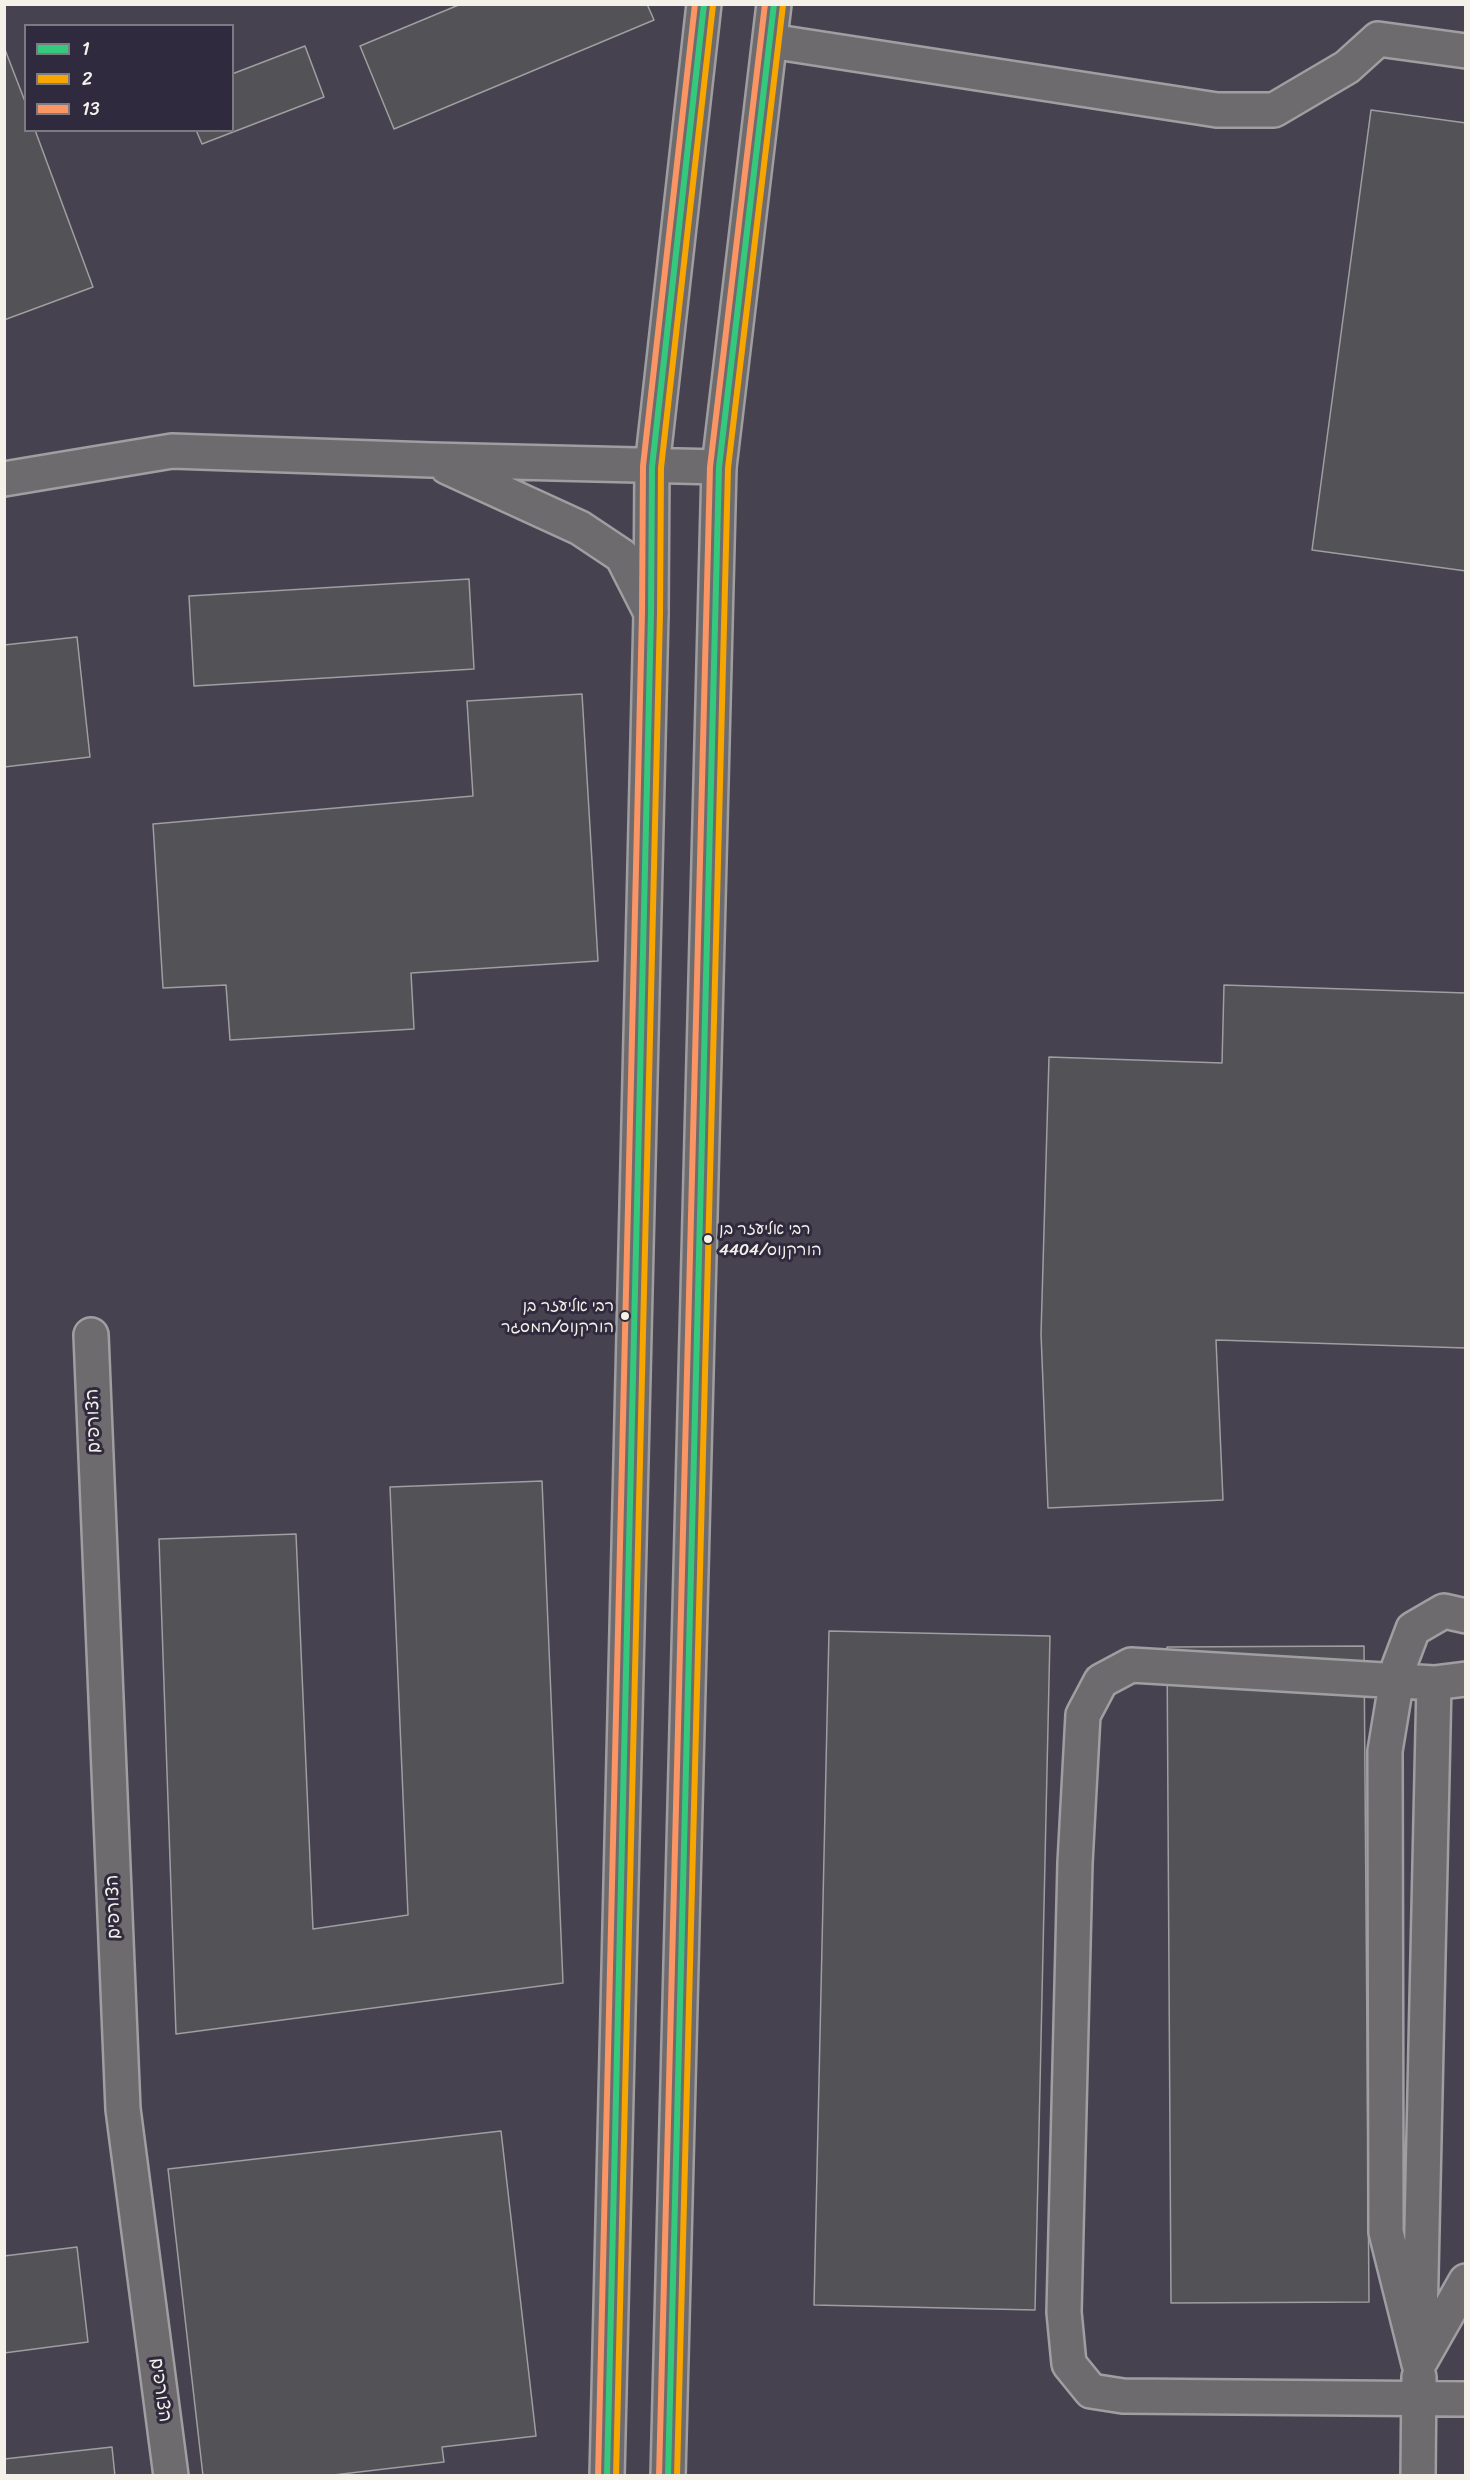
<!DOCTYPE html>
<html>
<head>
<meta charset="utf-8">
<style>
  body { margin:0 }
  #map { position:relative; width:1470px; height:2480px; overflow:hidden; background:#3c3a43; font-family:Sriracha,sans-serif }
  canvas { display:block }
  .frame { position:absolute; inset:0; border:6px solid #f4f1e8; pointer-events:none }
  .legend { position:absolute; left:24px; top:24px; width:210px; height:108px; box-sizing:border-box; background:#2f2a3d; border:2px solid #7e7a81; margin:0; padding:8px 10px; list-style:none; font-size:18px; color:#f4f1e8 }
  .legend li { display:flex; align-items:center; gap:12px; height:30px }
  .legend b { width:30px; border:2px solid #7e7a81 }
</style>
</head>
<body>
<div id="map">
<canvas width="1470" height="2480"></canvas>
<div class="frame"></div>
<ul class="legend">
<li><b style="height:8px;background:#33ca7d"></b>1</li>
<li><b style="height:8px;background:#f7a600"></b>2</li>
<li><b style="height:8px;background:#fb9564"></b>13</li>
</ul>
</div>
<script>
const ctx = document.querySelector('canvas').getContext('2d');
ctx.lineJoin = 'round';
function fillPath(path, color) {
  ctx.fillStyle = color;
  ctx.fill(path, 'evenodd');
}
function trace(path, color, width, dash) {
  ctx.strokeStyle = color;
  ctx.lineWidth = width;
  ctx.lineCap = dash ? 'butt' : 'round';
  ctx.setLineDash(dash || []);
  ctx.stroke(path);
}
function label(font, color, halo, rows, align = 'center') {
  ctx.font = font + ' Sriracha,"Playpen Sans Hebrew",sans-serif';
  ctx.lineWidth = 6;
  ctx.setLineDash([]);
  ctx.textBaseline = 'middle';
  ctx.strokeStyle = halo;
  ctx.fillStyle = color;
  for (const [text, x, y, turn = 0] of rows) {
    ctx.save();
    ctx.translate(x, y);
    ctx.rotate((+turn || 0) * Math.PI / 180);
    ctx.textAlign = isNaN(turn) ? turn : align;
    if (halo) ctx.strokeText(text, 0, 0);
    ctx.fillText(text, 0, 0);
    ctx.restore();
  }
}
fillPath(new Path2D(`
  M 5,5 L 1465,5 L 1465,2475 L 5,2475 ZM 26,26 L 232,26 L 232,130 L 26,130 Z`), '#464250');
const building = new Path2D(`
  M 461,4 L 647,4 L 654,20 L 394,129 L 360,46 Z
  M 305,46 L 324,97 L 202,144 L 196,130 L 232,130 L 232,74 Z
  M 4,47 L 26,104 L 26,130 L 35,130 L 93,287 L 4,320 Z
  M 1371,110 L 1466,123 L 1466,571 L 1312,550 Z
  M 469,579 L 474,669 L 194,686 L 189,596 Z
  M 77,637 L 90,757 L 4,767 L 4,645 Z
  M 582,694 L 598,961 L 411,973 L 414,1029 L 230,1040 L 226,985 L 163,988 L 153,824 L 473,796 L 467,701 Z
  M 1224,985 L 1466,993 L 1466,1348 L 1216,1340 L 1223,1500 L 1048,1508 L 1041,1334 L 1049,1057 L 1222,1063 Z
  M 542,1481 L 563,1983 L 176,2034 L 159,1539 L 296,1534 L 313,1929 L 408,1915 L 390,1487 Z
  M 829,1631 L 1050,1636 L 1035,2310 L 814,2305 Z
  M 1364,1646 L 1369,2302 L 1171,2303 L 1167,1647 Z
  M 501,2131 L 536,2436 L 442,2447 L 444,2462 L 325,2476 L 203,2476 L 168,2169 Z
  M 77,2247 L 88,2342 L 4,2353 L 4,2256 Z
  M 112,2447 L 115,2476 L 4,2476 L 4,2459 Z`);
fillPath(building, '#535257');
trace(building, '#9f9ea0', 1.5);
const minor = new Path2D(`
  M 770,41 L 1217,110 L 1274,110 L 1347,67 L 1378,39 L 1466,51
  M 91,1335 L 123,2109 L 171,2476
  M 1466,1679 L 1434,1683 L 1131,1665 L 1101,1681 L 1083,1715 L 1075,1863 L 1064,2312 L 1069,2364 L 1091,2391 L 1123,2396 L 1466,2399
  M 1420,2320 L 1434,1683
  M 1421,2360 L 1466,2281
  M 1419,2364 L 1386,2232 L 1385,1751 L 1399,1666 L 1413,1629 L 1444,1611 L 1466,1616
  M 607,2476 L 651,613 L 652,467
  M 668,2476 L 719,467
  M 1418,2476 L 1419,2377`);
const major = new Path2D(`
  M 447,467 L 580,528 L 622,556 L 651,613
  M 652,467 L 704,4
  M 4,479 L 172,451 L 431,460 L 719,467 L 774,4`);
trace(minor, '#9f9ea0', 38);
trace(major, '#9f9ea0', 38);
trace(minor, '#6e6b6e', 33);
trace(major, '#6e6b6e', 33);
trace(new Path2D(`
  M 607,2476 L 651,613 L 652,467 L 704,4
  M 668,2476 L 719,467 L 774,4`), '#33ca7d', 6);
trace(new Path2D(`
  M 616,2476 L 660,613 L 661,468 L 713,5
  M 677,2476 L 728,468 L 783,5`), '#f7a600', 6);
trace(new Path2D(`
  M 598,2476 L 642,613 L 643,466 L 695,4
  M 659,2476 L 710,467 L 765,4`), '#fb9564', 6);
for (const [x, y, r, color] of [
  [708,1239,5,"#f4f1e8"],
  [625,1316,5,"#f4f1e8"]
]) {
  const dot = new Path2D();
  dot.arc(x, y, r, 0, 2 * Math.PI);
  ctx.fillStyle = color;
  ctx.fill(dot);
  trace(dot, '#2f2a3d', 2);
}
label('16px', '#f4f1e8', '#2f2a3d', [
  ["רבי אליעזר בן",719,1230],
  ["הורקנוס/4404",719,1251],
  ["רבי אליעזר בן",614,1307,"right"],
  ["הורקנוס/המסגר",614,1328,"right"]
], 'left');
label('18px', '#f4f1e8', '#2f2a3d', [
  ["הצורפים",94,1421,-92],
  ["הצורפים",114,1907,-92],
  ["הצורפים",160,2390,82]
]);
</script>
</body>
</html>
